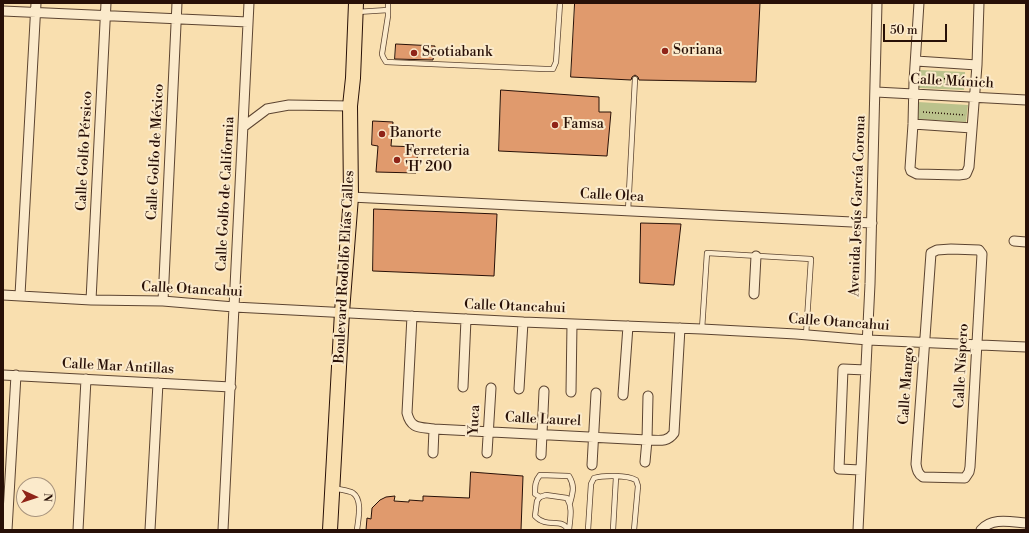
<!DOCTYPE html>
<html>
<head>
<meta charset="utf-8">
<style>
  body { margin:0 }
  #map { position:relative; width:1029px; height:533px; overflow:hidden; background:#f9dfaf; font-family:"Libre Bodoni",serif }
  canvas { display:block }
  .frame { position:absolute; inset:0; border:4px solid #281007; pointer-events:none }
  .north { position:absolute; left:16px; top:477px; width:40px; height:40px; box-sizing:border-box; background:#fbeacb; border:1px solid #a7937d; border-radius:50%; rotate:93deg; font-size:11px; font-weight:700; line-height:16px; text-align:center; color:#281007 }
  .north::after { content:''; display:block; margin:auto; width:14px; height:18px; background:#8f2418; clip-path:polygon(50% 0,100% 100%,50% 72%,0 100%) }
  .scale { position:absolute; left:883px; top:24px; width:64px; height:18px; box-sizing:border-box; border:2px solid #281007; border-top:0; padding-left:5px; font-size:12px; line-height:14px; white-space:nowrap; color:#281007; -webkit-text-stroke:3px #fbeacb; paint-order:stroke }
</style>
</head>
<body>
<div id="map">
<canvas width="1029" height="533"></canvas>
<div class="frame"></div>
<div class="north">N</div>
<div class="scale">50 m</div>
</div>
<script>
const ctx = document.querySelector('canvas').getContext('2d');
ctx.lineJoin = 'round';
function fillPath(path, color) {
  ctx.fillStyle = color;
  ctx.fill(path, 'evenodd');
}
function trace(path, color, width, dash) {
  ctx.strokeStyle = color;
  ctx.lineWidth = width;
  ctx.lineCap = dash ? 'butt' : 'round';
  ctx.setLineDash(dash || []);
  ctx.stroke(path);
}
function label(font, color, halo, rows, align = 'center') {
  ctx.font = font + ' "Libre Bodoni",serif';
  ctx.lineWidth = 4;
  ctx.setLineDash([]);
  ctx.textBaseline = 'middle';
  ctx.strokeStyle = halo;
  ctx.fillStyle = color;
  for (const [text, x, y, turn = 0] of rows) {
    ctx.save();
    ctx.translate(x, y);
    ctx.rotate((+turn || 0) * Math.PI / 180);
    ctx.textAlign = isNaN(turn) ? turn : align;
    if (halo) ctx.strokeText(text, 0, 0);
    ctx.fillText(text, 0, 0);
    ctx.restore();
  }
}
fillPath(new Path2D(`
  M 920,70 L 965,72 L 964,90 L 919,88 Z
  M 918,102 L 968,105 L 966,122 L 917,119 Z`), '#bbc28c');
const building = new Path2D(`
  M 575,3 L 760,3 L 756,82 L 639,80 L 638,77 L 635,75 L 632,77 L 631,80 L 571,77 Z
  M 396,44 L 435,46 L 433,60 L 395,59 Z
  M 501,90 L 599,97 L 599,112 L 611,112 L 607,156 L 499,151 Z
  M 373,121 L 393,122 L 391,146 L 418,147 L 416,173 L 376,172 L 378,146 L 372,145 Z
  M 374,209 L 497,214 L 494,276 L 373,271 Z
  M 641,223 L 681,224 L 674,285 L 640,283 Z
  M 471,472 L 523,476 L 521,530 L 366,530 L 367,518 L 371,519 L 372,508 L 380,500 L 386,497 L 395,496 L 394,501 L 409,502 L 409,500 L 423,501 L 423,496 L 469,498 Z`);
fillPath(building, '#e09a6d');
trace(building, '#281007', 1);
const service = new Path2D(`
  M 388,3 L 388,16 L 382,54 L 383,57 L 386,62 L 545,69 L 553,69 L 556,62 L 560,3
  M 357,12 L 388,10
  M 628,211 L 635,79
  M 702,329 L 707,253 L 811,259 L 806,335
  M 334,488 C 340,490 348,490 353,493 C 363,500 358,520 357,530
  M 540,497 L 535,494 C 535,486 535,481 540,475 L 569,476 C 575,486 573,492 570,503
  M 568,530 C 562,517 547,529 535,516 L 537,501 L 540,497 L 546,495 L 567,498 C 573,508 570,519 569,530
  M 588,530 L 591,484 L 594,478 C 604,475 627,475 636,480 L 638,486 L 634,530
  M 613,530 L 616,477`);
const minor = new Path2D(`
  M 919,3 L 914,81 L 913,124 L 910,168 L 911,171 L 917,174 L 959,175 L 966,174 L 969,167 L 977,65 L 979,3
  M 3,11 L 248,22
  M 916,61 L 977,65
  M 876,92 L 1026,100
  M 913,124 L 972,128
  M 243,127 L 267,109 L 289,105 L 350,106
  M 351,197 L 872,223
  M 1014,241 L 1026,242
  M 951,249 L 979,250 L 982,254 L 970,467 L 969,472 L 965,478 L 923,477 C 918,474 917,470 916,464 L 931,253 L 937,250 Z
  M 754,294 L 756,256
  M 3,295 L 91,300 L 163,301 L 234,307 L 523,322 L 702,329 L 796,334 L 868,340 L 1026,347
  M 20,295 L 36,3
  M 91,300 L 106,3
  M 163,301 L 177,3
  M 412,316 L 407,413 C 411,429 419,427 434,429 L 647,440 C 658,440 667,443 674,433 L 680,328
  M 3,375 L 231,387
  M 463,387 L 466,319
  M 519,389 L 523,322
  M 571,392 L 572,324
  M 623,395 L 628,326
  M 433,453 L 434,429
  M 487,453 L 491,388
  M 541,455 L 544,391
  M 645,462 L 647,440 L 648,396
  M 592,465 L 596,393
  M 861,470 L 839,469 L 843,369 L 866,370
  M 7,530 L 16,375
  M 78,530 L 86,379
  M 150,530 L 158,383
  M 223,530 L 249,3
  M 858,530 L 870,284 L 877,3
  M 981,530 C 992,517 1011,522 1026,523`);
const primary = new Path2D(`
  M 330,530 L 342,312 L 351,197 L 350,106 L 353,78 L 356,3`);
trace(service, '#5c4431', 6);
trace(minor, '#5c4431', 11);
trace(primary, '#281007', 16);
trace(new Path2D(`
  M 932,78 L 966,80
  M 923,112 L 965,115`), '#281007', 1.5, [1, 2]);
trace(service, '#fbeacb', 4.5);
trace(minor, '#fbeacb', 9);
trace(primary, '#f9dfaf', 14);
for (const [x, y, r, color] of [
  [665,51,4,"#8f2418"],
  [414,53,4,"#8f2418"],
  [555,125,4,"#8f2418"],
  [382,134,4,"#8f2418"],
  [397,160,4,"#8f2418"]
]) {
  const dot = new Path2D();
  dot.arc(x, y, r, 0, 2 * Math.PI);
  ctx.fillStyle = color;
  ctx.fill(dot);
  trace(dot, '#fbeacb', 1.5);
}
label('14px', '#281007', '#fbeacb', [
  ["Soriana",673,51],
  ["Scotiabank",422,53],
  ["Famsa",563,125],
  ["Banorte",390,134],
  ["Ferreteria",405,152],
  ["'H' 200",405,168]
], 'left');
label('14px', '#281007', '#fbeacb', [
  ["Calle Múnich",952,82,3],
  ["Calle Golfo Pérsico",85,151,-87],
  ["Calle Golfo de México",156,152,-87],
  ["Calle Golfo de California",226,194,-87],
  ["Calle Olea",612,196,3],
  ["Avenida Jesús García Corona",858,206,-88],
  ["Boulevard Rodolfo Elías Calles",345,267,-87],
  ["Calle Otancahui",192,290,3],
  ["Calle Otancahui",515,307,2],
  ["Calle Otancahui",839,323,4],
  ["Calle Níspero",962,366,-87],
  ["Calle Mar Antillas",118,367,3],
  ["Calle Mango",907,386,-86],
  ["Yuca",475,420,-87],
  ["Calle Laurel",543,420,3]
]);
</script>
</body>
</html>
